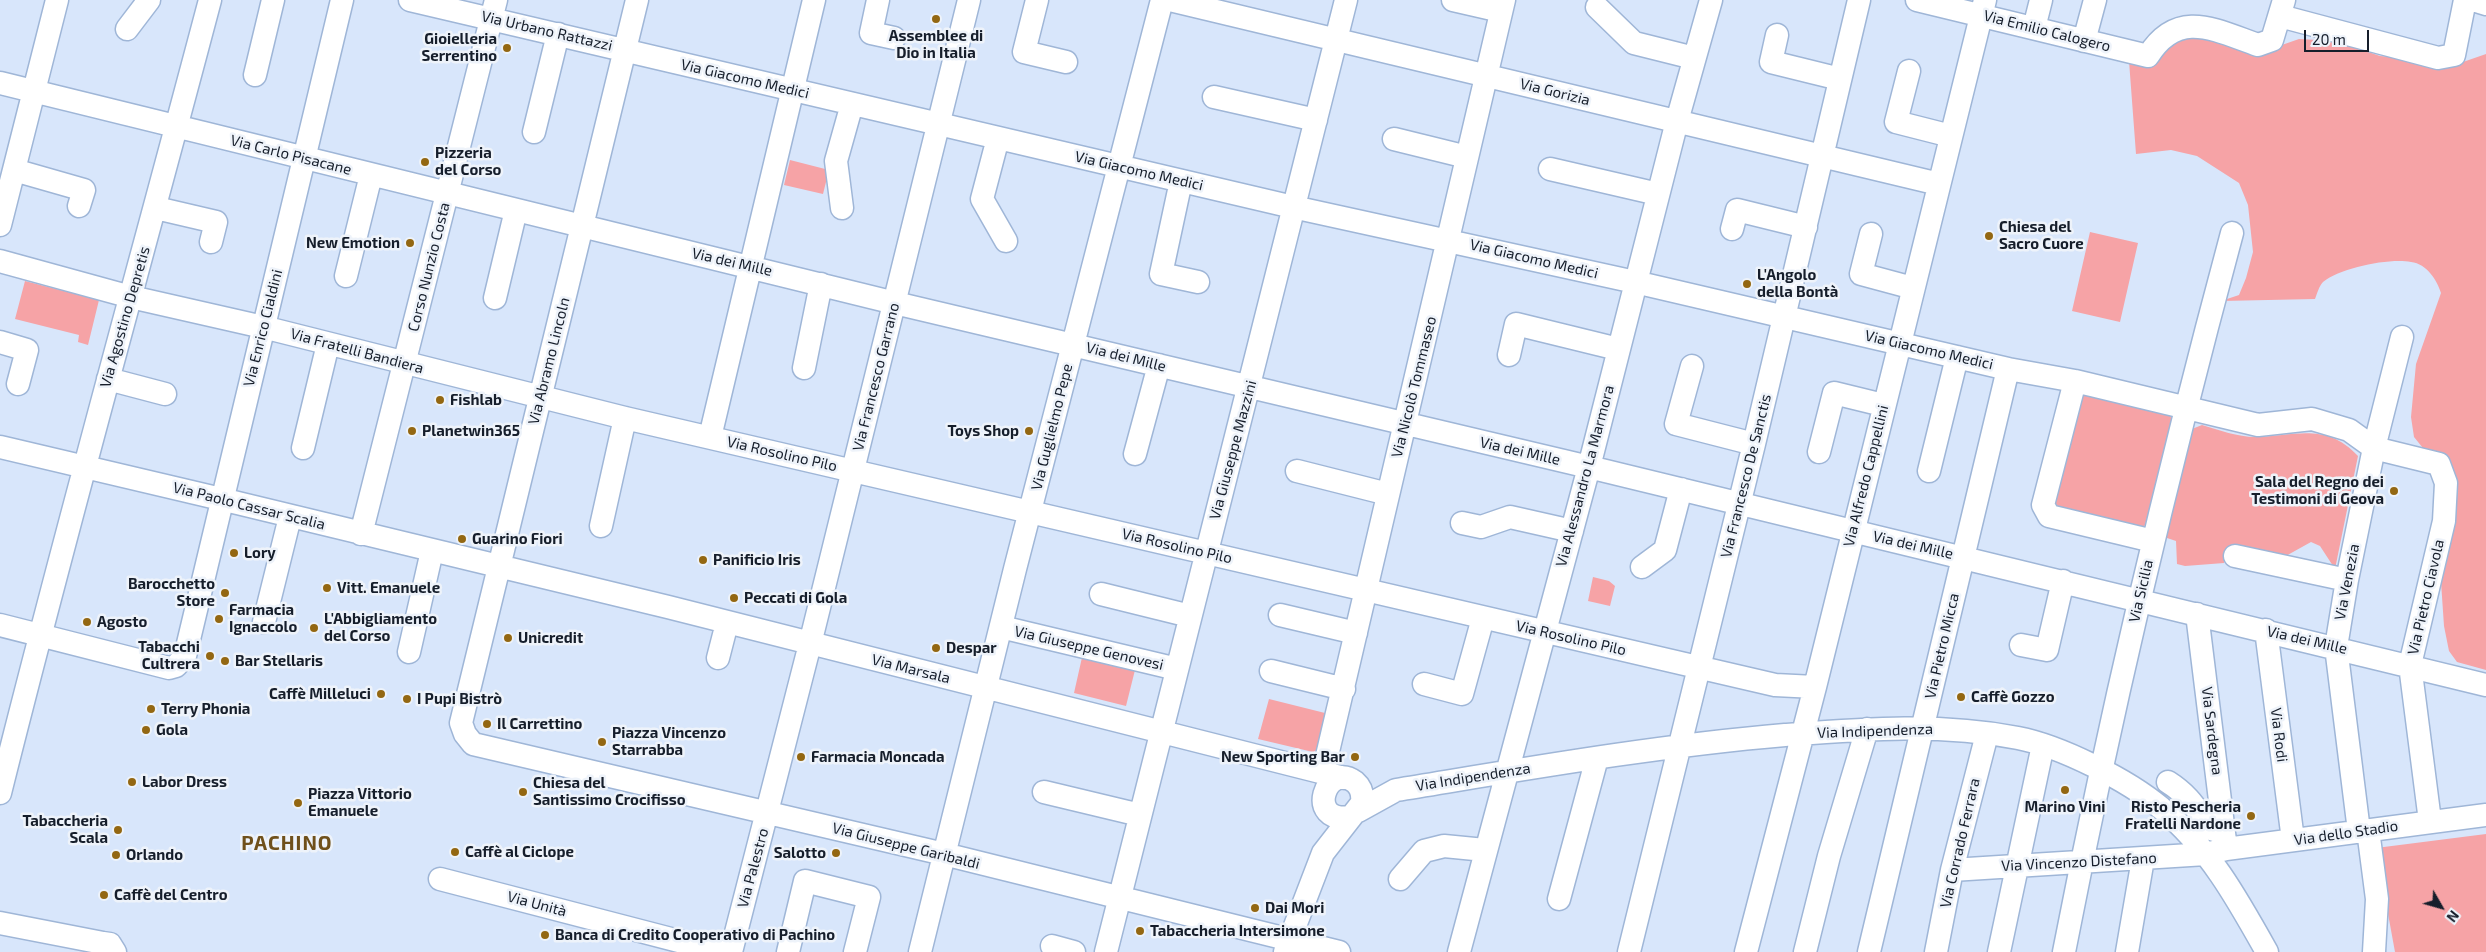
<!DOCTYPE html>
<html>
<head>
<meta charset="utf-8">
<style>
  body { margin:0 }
  #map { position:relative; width:2486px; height:952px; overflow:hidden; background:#d8e6fb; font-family:"Exo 2",sans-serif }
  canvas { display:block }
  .north { position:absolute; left:2416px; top:882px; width:50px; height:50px; -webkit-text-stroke:4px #eef3fa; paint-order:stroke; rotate:128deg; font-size:14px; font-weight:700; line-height:20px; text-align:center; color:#161e2b }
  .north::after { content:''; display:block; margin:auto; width:18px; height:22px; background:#161e2b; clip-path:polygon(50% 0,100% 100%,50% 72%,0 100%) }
  .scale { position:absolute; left:2304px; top:30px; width:65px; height:22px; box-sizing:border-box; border:2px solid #161e2b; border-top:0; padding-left:6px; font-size:15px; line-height:18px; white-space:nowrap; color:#161e2b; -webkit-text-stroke:4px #eef3fa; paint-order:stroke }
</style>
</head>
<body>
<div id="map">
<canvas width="2486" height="952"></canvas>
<div class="north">N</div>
<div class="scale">20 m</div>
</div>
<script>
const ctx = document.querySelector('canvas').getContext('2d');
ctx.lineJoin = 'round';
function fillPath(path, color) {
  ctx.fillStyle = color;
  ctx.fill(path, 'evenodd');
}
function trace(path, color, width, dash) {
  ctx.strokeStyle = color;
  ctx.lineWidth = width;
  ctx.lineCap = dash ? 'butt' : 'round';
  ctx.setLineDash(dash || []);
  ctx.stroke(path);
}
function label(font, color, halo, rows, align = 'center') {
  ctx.font = font + ' "Exo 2",sans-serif';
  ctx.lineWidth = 5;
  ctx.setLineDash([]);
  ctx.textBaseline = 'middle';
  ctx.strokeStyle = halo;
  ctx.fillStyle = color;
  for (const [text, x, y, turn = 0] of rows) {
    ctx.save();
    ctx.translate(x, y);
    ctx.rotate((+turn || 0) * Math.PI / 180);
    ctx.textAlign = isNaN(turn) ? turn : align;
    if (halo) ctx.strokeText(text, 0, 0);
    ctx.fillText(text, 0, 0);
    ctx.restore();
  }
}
fillPath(new Path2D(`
  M 2189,31 L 2279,46 L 2299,39 L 2336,41 L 2380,56 L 2404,58 L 2440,66 L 2463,62 L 2486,54 L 2486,670 L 2457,662 L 2449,651 L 2444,626 L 2441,582 L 2455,505 L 2427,453 L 2414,437 L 2411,417 L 2416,364 L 2441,293 C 2437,280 2427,264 2411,262 C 2388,258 2341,268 2323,282 C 2319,286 2317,294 2315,299 L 2221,301 L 2239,295 L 2246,278 L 2253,252 L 2248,205 L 2239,183 L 2197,156 L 2171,150 L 2136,154 L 2129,61 Z
  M 790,160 L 829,170 L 823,194 L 784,185 Z
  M 2090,232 L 2138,243 L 2120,322 L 2072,311 Z
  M 25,281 L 99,300 L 88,345 L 78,342 L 79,335 L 15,319 Z
  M 2081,394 L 2170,415 L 2173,423 L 2143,532 L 2058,513 L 2054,505 Z
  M 2202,425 C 2219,430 2238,437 2255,437 C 2296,436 2326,422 2358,456 L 2335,569 L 2320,546 L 2311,542 L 2284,557 L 2243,546 L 2224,553 L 2224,563 L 2185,566 L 2177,564 L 2176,541 L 2167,538 L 2161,531 L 2192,429 Z
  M 1593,577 L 1609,581 L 1615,586 L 1610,606 L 1588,601 Z
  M 1083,653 L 1136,666 L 1126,706 L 1074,693 Z
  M 1269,699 L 1325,713 L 1317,750 L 1313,752 L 1258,739 Z
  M 2486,834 L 2486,952 L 2395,952 L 2376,848 Z`), '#f6a3a6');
const minor = new Path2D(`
  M 410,0 L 1293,207 L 1635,282 L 2008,369 L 2075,381 L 2258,425 L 2312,419 L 2349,430 L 2374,448 L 2439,464 L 2446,483 L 2444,521 L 2410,665 L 2430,821
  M 637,0 L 461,723 L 465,734 L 473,744 L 944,854 L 1339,952
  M 878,0 L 871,33 L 894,38
  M 1037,0 L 1024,52 L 1066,62
  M 1170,0 L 1939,184
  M 1453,0 L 1501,11
  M 1917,0 L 2148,56 C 2178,8 2215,30 2258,45 L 2272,40 L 2284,0
  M 2473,0 L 2486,4
  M 1597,7 L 1634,43 L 1694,58
  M 2280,16 L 2438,58 L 2454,55 L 2465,0
  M 2034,28 L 2041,0
  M 127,29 L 149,0
  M 1777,35 L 1771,62 L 1840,79
  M 2084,41 L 2095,0
  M 1909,71 L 1896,122 L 1951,136
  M 255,75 L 273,0
  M 0,83 L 895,303 L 1589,467 L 2486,685
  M 1214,97 L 1316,120
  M 534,132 L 558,34
  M 998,138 L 982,199 L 1006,241
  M 1394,139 L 1467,157
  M 1550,169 L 1658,194
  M 14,170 L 84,190 L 79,206
  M 1181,181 L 1161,274 L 1198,282
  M 156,208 L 216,222 L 211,242
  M 842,208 L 836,161 L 852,104
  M 0,225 L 57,0
  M 1732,229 L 1737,210 L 1806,227
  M 1871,234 L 1861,274 L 1913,288
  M 0,261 L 131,297 L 263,327 L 625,418 L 1775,685 L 1815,687
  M 346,276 L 371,175
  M 495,298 L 516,210
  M 0,342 L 27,350 L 18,384
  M 1509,355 L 1516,324 L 1618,349
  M 1692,366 L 1676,424 L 1754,444
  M 804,368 L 821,284
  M 108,379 L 165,394
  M 2075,381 L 2043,505 L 2049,516 L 2153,541
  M 710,437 L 814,0
  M 0,447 L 221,499 L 668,607 L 1344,778
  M 303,448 L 328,344
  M 1819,452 L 1834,393 L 1883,405
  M 1135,454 L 1159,365
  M 1297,471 L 1388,494
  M 1929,471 L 1957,357
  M 1462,523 L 1481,527 L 1510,517 L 1572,531
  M 601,526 L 625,418
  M 361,534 L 496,0
  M 2235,556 L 2347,580
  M 1642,567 L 1665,550 L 1681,489
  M 1101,594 L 1190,616
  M 2197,614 L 2226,849
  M 1280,615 L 1356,633
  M 264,622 L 290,517
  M 0,625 L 169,668 L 176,666 L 185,656 L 342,0
  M 1001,627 L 1177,669
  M 2266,630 L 2293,840
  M 2021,645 L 2047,650 L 2063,581
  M 409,652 L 432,551
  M 718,658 L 727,623
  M 1271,671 L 1344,689
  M 1424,684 L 1462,694 L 1483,618
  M 1323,773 L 1504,0
  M 2168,782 C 2190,796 2196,809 2211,829 L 2224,833
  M 1044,792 L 1140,815
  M 0,793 C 66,528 140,265 210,0
  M 1358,811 L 1396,790 C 1525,769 1655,746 1785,735 C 1865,729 1939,723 2018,738 C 2060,746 2128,780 2161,808 C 2208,846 2238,900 2267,952
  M 2368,830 L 2377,899 L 2374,952
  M 2359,831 L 2336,647 L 2347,580 L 2374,448 L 2402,337
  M 1952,870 L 2206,854 L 2226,849 L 2486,815
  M 440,879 L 721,952
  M 1400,879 L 1424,851 L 1444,846 L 1485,850
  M 1559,899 L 1597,758
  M 0,923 L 103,943 L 110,944 L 115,952
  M 1052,946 L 1074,952
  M 731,952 L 810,644 L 969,0
  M 788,952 L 805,881 L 869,897 L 855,952
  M 920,952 L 1015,569 L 1162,0
  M 1106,952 L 1346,0
  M 1285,952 L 1323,853 L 1362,803 C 1363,795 1362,788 1355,782 C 1326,760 1304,824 1351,817
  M 1459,952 L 1589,467 L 1677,121 L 1711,0
  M 1629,952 L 1754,444 L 1859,0
  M 1746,952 L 1815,687 L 1985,0
  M 1805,952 L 1829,856 L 1867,729
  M 1869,952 L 2008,369
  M 1936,952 L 1952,870 L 1987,734
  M 1999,952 L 2043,745
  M 2064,952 C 2111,710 2168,471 2232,233
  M 2127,952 L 2143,859`);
trace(minor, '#9fb6d7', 25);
trace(minor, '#fff', 22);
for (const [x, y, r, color] of [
  [936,19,5,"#936712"],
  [507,48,5,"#936712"],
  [425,162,5,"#936712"],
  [1989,236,5,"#936712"],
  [410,243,5,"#936712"],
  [1747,284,5,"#936712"],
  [440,400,5,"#936712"],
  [412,431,5,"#936712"],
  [1029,431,5,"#936712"],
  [2394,491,5,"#936712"],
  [462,539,5,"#936712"],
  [234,553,5,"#936712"],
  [703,560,5,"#936712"],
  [327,588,5,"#936712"],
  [225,593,5,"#936712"],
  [734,598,5,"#936712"],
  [219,619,5,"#936712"],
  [87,622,5,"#936712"],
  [314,628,5,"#936712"],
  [508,638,5,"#936712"],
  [936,648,5,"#936712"],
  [210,656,5,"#936712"],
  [225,661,5,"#936712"],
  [381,694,5,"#936712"],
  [1961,697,5,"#936712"],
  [407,699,5,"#936712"],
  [151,709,5,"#936712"],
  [487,724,5,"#936712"],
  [146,730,5,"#936712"],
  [602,742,5,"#936712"],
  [801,757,5,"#936712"],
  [1355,757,5,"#936712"],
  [132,782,5,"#936712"],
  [2065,790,5,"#936712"],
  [523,792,5,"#936712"],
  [298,803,5,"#936712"],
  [2251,816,5,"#936712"],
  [118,830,5,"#936712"],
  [455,852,5,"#936712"],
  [836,853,5,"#936712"],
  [116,855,5,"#936712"],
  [104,895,5,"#936712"],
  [1255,908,5,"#936712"],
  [1140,931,5,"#936712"],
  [545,935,5,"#936712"]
]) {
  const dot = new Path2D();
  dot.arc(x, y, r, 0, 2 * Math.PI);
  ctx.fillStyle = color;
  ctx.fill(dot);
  trace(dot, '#eef3fa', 2);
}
label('15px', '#161e2b', '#eef3fa', [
  ["Via Urbano Rattazzi",547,31,13],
  ["Via Emilio Calogero",2047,31,14],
  ["Via Giacomo Medici",745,79,13],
  ["Via Gorizia",1555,92,14],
  ["Via Carlo Pisacane",291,155,14],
  ["Via Giacomo Medici",1139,171,13],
  ["Via Giacomo Medici",1534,259,13],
  ["Via dei Mille",732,262,13],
  ["Corso Nunzio Costa",429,267,-76],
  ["Via Agostino Depretis",125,317,-74],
  ["Via Enrico Cialdini",263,328,-76],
  ["Via Giacomo Medici",1929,350,13],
  ["Via Fratelli Bandiera",357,351,15],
  ["Via dei Mille",1126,357,14],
  ["Via Abramo Lincoln",549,361,-76],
  ["Via Francesco Garrano",876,377,-76],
  ["Via Nicolò Tommaseo",1414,387,-76],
  ["Via Guglielmo Pepe",1052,427,-76],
  ["Via Giuseppe Mazzini",1233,450,-75],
  ["Via dei Mille",1520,451,13],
  ["Via Rosolino Pilo",782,454,13],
  ["Via Alessandro La Marmora",1585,476,-75],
  ["Via Francesco De Sanctis",1746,476,-76],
  ["Via Alfredo Cappellini",1866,476,-76],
  ["Via Paolo Cassar Scalia",249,506,14],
  ["Via dei Mille",1913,545,13],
  ["Via Rosolino Pilo",1177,546,13],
  ["Via Venezia",2347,582,-79],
  ["Via Sicilia",2141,591,-77],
  ["Via Pietro Ciavola",2426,597,-77],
  ["Via Rosolino Pilo",1571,638,13],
  ["Via dei Mille",2307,640,13],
  ["Via Pietro Micca",1942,646,-77],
  ["Via Giuseppe Genovesi",1089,648,13],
  ["Via Marsala",911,669,14],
  ["Via Indipendenza",1875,731,-2],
  ["Via Sardegna",2212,731,83],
  ["Via Rodi",2279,735,83],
  ["Via Indipendenza",1473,777,-9],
  ["Via dello Stadio",2346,833,-8],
  ["Via Corrado Ferrara",1960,843,-77],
  ["Via Giuseppe Garibaldi",906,846,14],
  ["Via Vincenzo Distefano",2079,862,-3],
  ["Via Palestro",753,868,-75],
  ["Via Unità",537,904,15]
]);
label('bold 15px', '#161e2b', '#eef3fa', [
  ["Assemblee di",936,36,"center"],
  ["Dio in Italia",936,53,"center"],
  ["Gioielleria",497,39,"right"],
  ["Serrentino",497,56,"right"],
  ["Pizzeria",435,153],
  ["del Corso",435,170],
  ["Chiesa del",1999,227],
  ["Sacro Cuore",1999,244],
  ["New Emotion",400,243,"right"],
  ["L'Angolo",1757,275],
  ["della Bontà",1757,292],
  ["Fishlab",450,400],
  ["Planetwin365",422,431],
  ["Toys Shop",1019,431,"right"],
  ["Sala del Regno dei",2384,482,"right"],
  ["Testimoni di Geova",2384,499,"right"],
  ["Guarino Fiori",472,539],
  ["Lory",244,553],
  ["Panificio Iris",713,560],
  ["Barocchetto",215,584,"right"],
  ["Store",215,601,"right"],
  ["Vitt. Emanuele",337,588],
  ["Peccati di Gola",744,598],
  ["Farmacia",229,610],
  ["Ignaccolo",229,627],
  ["L'Abbigliamento",324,619],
  ["del Corso",324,636],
  ["Agosto",97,622],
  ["Unicredit",518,638],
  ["Tabacchi",200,647,"right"],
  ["Cultrera",200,664,"right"],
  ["Despar",946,648],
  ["Bar Stellaris",235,661],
  ["Caffè Milleluci",371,694,"right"],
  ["Caffè Gozzo",1971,697],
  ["I Pupi Bistrò",417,699],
  ["Terry Phonia",161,709],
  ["Il Carrettino",497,724],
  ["Gola",156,730],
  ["Piazza Vincenzo",612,733],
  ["Starrabba",612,750],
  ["Farmacia Moncada",811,757],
  ["New Sporting Bar",1345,757,"right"],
  ["Labor Dress",142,782],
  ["Chiesa del",533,783],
  ["Santissimo Crocifisso",533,800],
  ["Piazza Vittorio",308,794],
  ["Emanuele",308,811],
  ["Marino Vini",2065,807,"center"],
  ["Risto Pescheria",2241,807,"right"],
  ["Fratelli Nardone",2241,824,"right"],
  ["Tabaccheria",108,821,"right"],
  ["Scala",108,838,"right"],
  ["Caffè al Ciclope",465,852],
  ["Salotto",826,853,"right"],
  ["Orlando",126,855],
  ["Caffè del Centro",114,895],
  ["Dai Mori",1265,908],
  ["Tabaccheria Intersimone",1150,931],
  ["Banca di Credito Cooperativo di Pachino",555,935]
], 'left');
ctx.letterSpacing = '1px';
label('bold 20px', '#6f501b', '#eef3fa', [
  ["PACHINO",287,843]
]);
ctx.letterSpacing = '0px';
</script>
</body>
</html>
